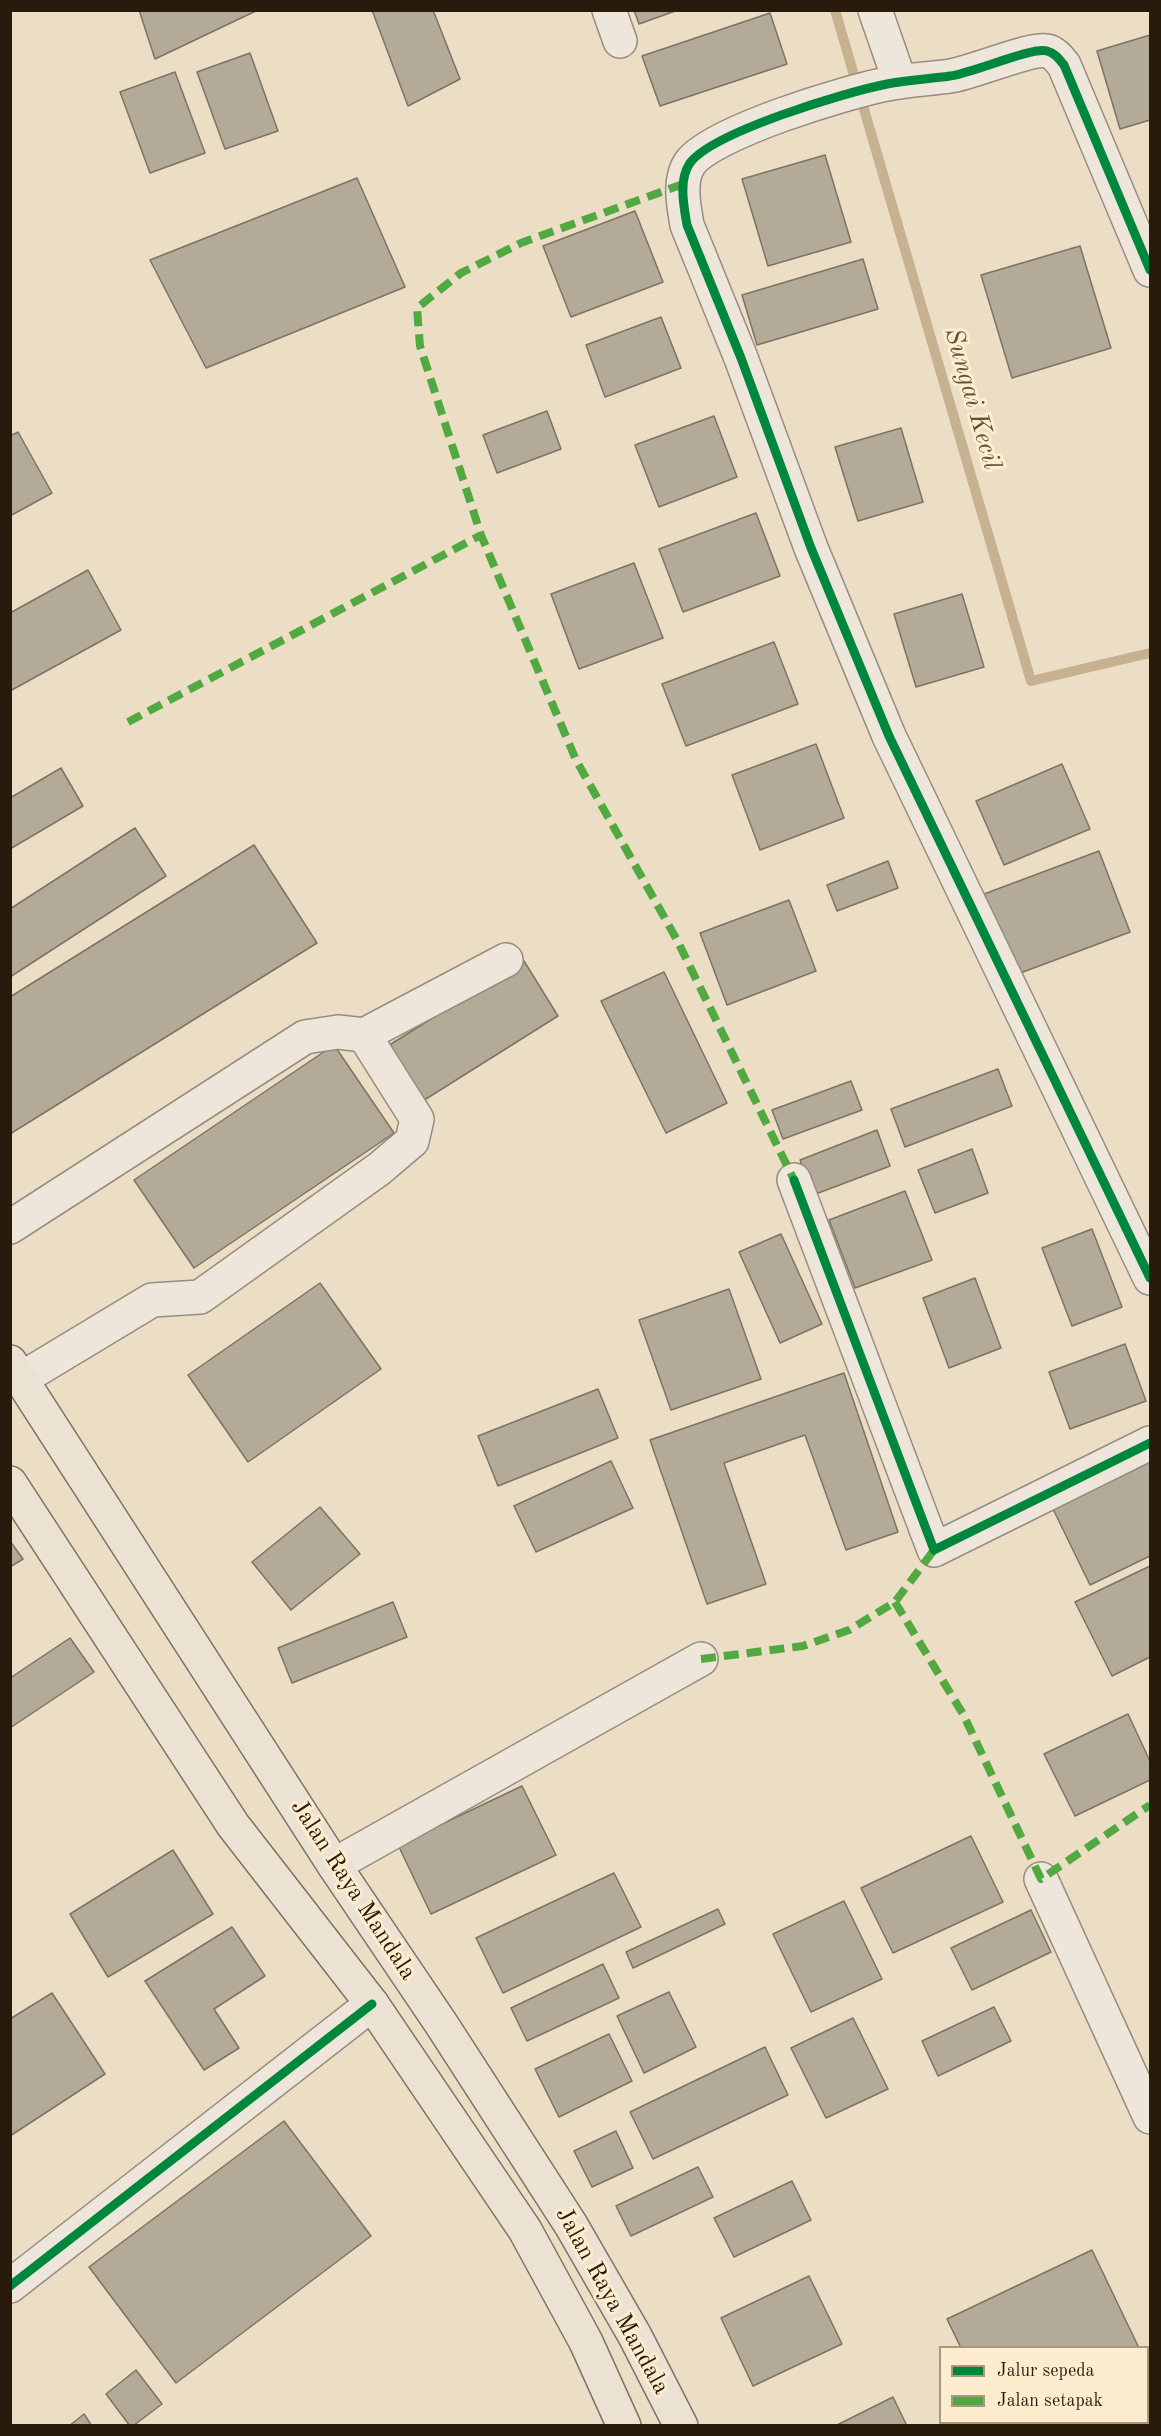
<!DOCTYPE html>
<html>
<head>
<meta charset="utf-8">
<style>
  body { margin:0 }
  #map { position:relative; width:1161px; height:2436px; overflow:hidden; background:#ecdec5; font-family:"Old Standard TT",serif }
  canvas { display:block }
  .frame { position:absolute; inset:0; border:12px solid #291b0c; pointer-events:none }
  .legend { position:absolute; left:939px; top:2346px; width:210px; height:78px; box-sizing:border-box; background:#feecce; border:2px solid #a99880; margin:0; padding:8px 10px; list-style:none; font-size:18px; color:#291b0c }
  .legend li { display:flex; align-items:center; gap:12px; height:30px }
  .legend b { width:30px; border:2px solid #a99880 }
</style>
</head>
<body>
<div id="map">
<canvas width="1161" height="2436"></canvas>
<div class="frame"></div>
<ul class="legend">
<li><b style="height:8px;background:#00873e"></b>Jalur sepeda</li>
<li><b style="height:8px;background:#53a941"></b>Jalan setapak</li>
</ul>
</div>
<script>
const ctx = document.querySelector('canvas').getContext('2d');
ctx.lineJoin = 'round';
function trace(path, color, width, dash) {
  ctx.strokeStyle = color;
  ctx.lineWidth = width;
  ctx.lineCap = dash ? 'butt' : 'round';
  ctx.setLineDash(dash || []);
  ctx.stroke(path);
}
function fillPath(path, color) {
  ctx.fillStyle = color;
  ctx.fill(path, 'evenodd');
}
function label(font, color, halo, rows, align = 'center') {
  ctx.font = font + ' "Old Standard TT",serif';
  ctx.lineWidth = 6;
  ctx.setLineDash([]);
  ctx.textBaseline = 'middle';
  ctx.strokeStyle = halo;
  ctx.fillStyle = color;
  for (const [text, x, y, turn = 0] of rows) {
    ctx.save();
    ctx.translate(x, y);
    ctx.rotate((+turn || 0) * Math.PI / 180);
    ctx.textAlign = isNaN(turn) ? turn : align;
    if (halo) ctx.strokeText(text, 0, 0);
    ctx.fillText(text, 0, 0);
    ctx.restore();
  }
}
trace(new Path2D(`
  M 835,10 L 1031,681 L 1150,653`), '#c6b191', 10);
const building = new Path2D(`
  M 139,10 L 258,10 L 155,59 Z
  M 372,10 L 433,10 L 460,79 L 408,106 Z
  M 634,10 L 678,10 L 639,24 Z
  M 770,13 L 787,64 L 660,106 L 642,56 Z
  M 1150,35 L 1150,120 L 1120,129 L 1097,51 Z
  M 250,53 L 278,131 L 225,149 L 197,72 Z
  M 175,72 L 205,153 L 150,173 L 120,92 Z
  M 825,155 L 851,242 L 768,266 L 742,179 Z
  M 357,178 L 405,287 L 206,368 L 150,260 Z
  M 635,211 L 663,282 L 571,317 L 543,246 Z
  M 1080,246 L 1111,348 L 1012,378 L 981,275 Z
  M 863,259 L 878,309 L 757,345 L 742,295 Z
  M 661,317 L 681,368 L 605,397 L 586,345 Z
  M 547,411 L 561,449 L 497,473 L 483,435 Z
  M 714,416 L 737,477 L 659,507 L 635,445 Z
  M 901,428 L 923,502 L 858,521 L 835,447 Z
  M 18,432 L 52,493 L 10,516 L 10,436 Z
  M 756,513 L 780,576 L 683,612 L 659,549 Z
  M 634,563 L 663,638 L 579,669 L 551,594 Z
  M 88,570 L 121,630 L 10,691 L 10,613 Z
  M 962,594 L 984,667 L 916,687 L 894,614 Z
  M 774,642 L 798,704 L 686,746 L 662,684 Z
  M 816,744 L 844,818 L 760,850 L 732,775 Z
  M 1062,764 L 1090,829 L 1004,865 L 976,801 Z
  M 61,768 L 83,806 L 10,849 L 10,798 Z
  M 135,828 L 166,876 L 10,977 L 10,909 Z
  M 254,845 L 317,943 L 10,1134 L 10,997 Z
  M 1099,851 L 1130,932 L 1015,975 L 984,894 Z
  M 888,861 L 898,888 L 837,911 L 827,885 Z
  M 789,900 L 816,971 L 727,1005 L 700,933 Z
  M 524,961 L 558,1016 L 418,1104 L 383,1049 Z
  M 664,972 L 727,1103 L 666,1133 L 601,1001 Z
  M 334,1045 L 394,1133 L 194,1268 L 134,1180 Z
  M 998,1069 L 1012,1106 L 905,1147 L 891,1109 Z
  M 851,1081 L 862,1110 L 783,1139 L 772,1110 Z
  M 877,1130 L 890,1166 L 813,1195 L 800,1160 Z
  M 972,1149 L 988,1193 L 935,1213 L 918,1170 Z
  M 905,1191 L 932,1260 L 855,1288 L 829,1220 Z
  M 1092,1229 L 1122,1307 L 1072,1326 L 1042,1248 Z
  M 781,1234 L 822,1324 L 780,1343 L 739,1252 Z
  M 975,1278 L 1001,1348 L 949,1368 L 923,1298 Z
  M 320,1283 L 381,1369 L 248,1462 L 188,1375 Z
  M 729,1289 L 761,1379 L 671,1410 L 639,1320 Z
  M 1125,1344 L 1146,1401 L 1070,1429 L 1049,1372 Z
  M 844,1373 L 898,1532 L 846,1550 L 805,1435 L 724,1463 L 766,1584 L 707,1604 L 650,1440 Z
  M 598,1389 L 618,1438 L 498,1486 L 478,1436 Z
  M 611,1461 L 633,1508 L 536,1552 L 514,1506 Z
  M 1150,1462 L 1150,1556 L 1090,1585 L 1053,1509 Z
  M 320,1507 L 360,1554 L 291,1610 L 252,1562 Z
  M 10,1541 L 23,1559 L 10,1567 Z
  M 1150,1566 L 1150,1657 L 1112,1676 L 1075,1602 Z
  M 393,1602 L 407,1637 L 292,1683 L 278,1648 Z
  M 70,1638 L 94,1672 L 10,1728 L 10,1678 Z
  M 1128,1714 L 1150,1761 L 1150,1780 L 1075,1816 L 1044,1754 Z
  M 522,1786 L 556,1855 L 431,1914 L 398,1845 Z
  M 971,1836 L 1003,1902 L 893,1953 L 861,1888 Z
  M 173,1850 L 213,1914 L 108,1977 L 70,1914 Z
  M 614,1873 L 641,1927 L 503,1993 L 476,1938 Z
  M 844,1901 L 882,1979 L 811,2012 L 773,1934 Z
  M 718,1909 L 725,1924 L 633,1968 L 626,1952 Z
  M 1031,1910 L 1051,1952 L 972,1990 L 951,1948 Z
  M 232,1927 L 265,1976 L 214,2009 L 239,2048 L 204,2070 L 145,1981 Z
  M 603,1964 L 619,1998 L 527,2041 L 511,2008 Z
  M 669,1992 L 696,2047 L 644,2073 L 617,2016 Z
  M 52,1993 L 105,2074 L 10,2136 L 10,2019 Z
  M 994,2007 L 1011,2041 L 938,2076 L 922,2041 Z
  M 853,2018 L 888,2089 L 826,2118 L 791,2048 Z
  M 609,2034 L 632,2081 L 559,2117 L 535,2069 Z
  M 765,2047 L 788,2095 L 653,2159 L 630,2112 Z
  M 284,2121 L 371,2236 L 176,2383 L 89,2267 Z
  M 616,2131 L 633,2168 L 592,2187 L 574,2151 Z
  M 698,2167 L 713,2197 L 631,2236 L 616,2206 Z
  M 792,2181 L 811,2220 L 734,2257 L 714,2218 Z
  M 1092,2250 L 1139,2348 L 961,2348 L 947,2319 Z
  M 809,2276 L 842,2344 L 753,2386 L 721,2318 Z
  M 1148,2364 L 1150,2371 L 1150,2411 L 1148,2413 Z
  M 136,2370 L 162,2404 L 133,2426 L 130,2426 L 106,2394 Z
  M 893,2397 L 907,2426 L 835,2426 Z
  M 84,2414 L 92,2426 L 69,2426 Z
  M 997,2422 L 1127,2422 L 1121,2426 L 998,2426 Z`);
fillPath(building, '#b4aa98');
trace(building, '#7c7364', 1.5);
const minor = new Path2D(`
  M 609,10 L 620,41
  M 875,10 L 900,82
  M 1150,270 L 1064,65 C 1059,59 1055,53 1047,51 C 1031,47 973,73 950,76 C 929,79 908,80 887,84 C 846,92 713,132 690,163 C 678,180 684,207 687,225 L 741,358 L 811,548 L 889,736 L 1150,1278
  M 794,1180 L 934,1550 L 1150,1443
  M 10,1227 L 305,1037 L 338,1032 L 364,1035 L 506,960
  M 21,1379 L 152,1300 L 200,1297 L 379,1169 L 412,1141 L 417,1119 L 364,1035
  M 334,1865 L 701,1659
  M 1041,1879 L 1150,2117
  M 10,2286 L 372,2004`);
const highway = new Path2D(`
  M 10,1362 L 334,1865 L 442,2025 L 571,2225 L 635,2336 L 681,2426
  M 10,1483 L 233,1825 L 372,2004 L 525,2230 L 586,2342 L 624,2426`);
trace(minor, '#978d7e', 36);
trace(highway, '#7c7364', 36);
trace(minor, '#eee6da', 33);
trace(highway, '#ebe2d4', 33);
trace(new Path2D(`
  M 683,184 L 521,243 L 461,273 L 417,308 L 420,346 L 481,535 L 576,760 L 677,940 L 794,1180
  M 128,722 L 481,535
  M 895,1602 L 963,1714 L 1041,1879 L 1150,1805
  M 701,1659 L 803,1646 L 849,1630 L 895,1602 L 934,1550`), '#53a941', 8, [15, 8]);
trace(new Path2D(`
  M 1150,270 L 1064,65 C 1059,59 1055,53 1047,51 C 1031,47 973,73 950,76 C 929,79 908,80 887,84 C 846,92 713,132 690,163 C 678,180 684,207 687,225 L 741,358 L 811,548 L 889,736 L 1150,1278
  M 794,1180 L 934,1550 L 1150,1443
  M 10,2286 L 372,2004`), '#00873e', 9);
label('24px', '#291b0c', '#feecce', [
  ["Jalan Raya Mandala",353,1890,57],
  ["Jalan Raya Mandala",612,2301,61]
]);
label('italic 26px', '#614f38', '#feecce', [
  ["Sungai Kecil",972,399,74]
]);
</script>
</body>
</html>
